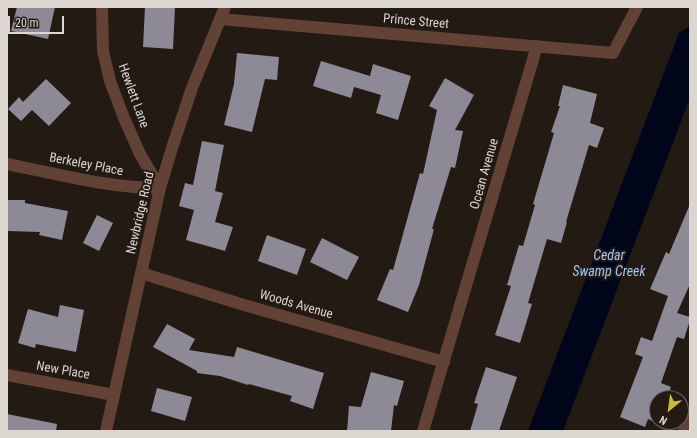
<!DOCTYPE html>
<html>
<head>
<meta charset="utf-8">
<style>
  body { margin:0 }
  #map { position:relative; width:697px; height:438px; overflow:hidden; background:#231a14; font-family:"Roboto Condensed",sans-serif }
  canvas { display:block }
  .frame { position:absolute; inset:0; border:8px solid #dcd6d1; pointer-events:none }
  .north { position:absolute; left:649px; top:390px; width:40px; height:40px; box-sizing:border-box; background:#231a14; border:1px solid #6d6560; border-radius:50%; rotate:209deg; font-size:11px; font-weight:700; line-height:16px; text-align:center; color:#dcd6d1 }
  .north::after { content:''; display:block; margin:auto; width:14px; height:18px; background:#c5bc3d; clip-path:polygon(50% 0,100% 100%,50% 72%,0 100%) }
  .scale { position:absolute; left:8px; top:16px; width:56px; height:18px; box-sizing:border-box; border:2px solid #dcd6d1; border-top:0; padding-left:5px; font-size:12px; line-height:14px; white-space:nowrap; color:#dcd6d1; -webkit-text-stroke:3px #231a14; paint-order:stroke }
</style>
</head>
<body>
<div id="map">
<canvas width="697" height="438"></canvas>
<div class="frame"></div>
<div class="north">N</div>
<div class="scale">20 m</div>
</div>
<script>
const ctx = document.querySelector('canvas').getContext('2d');
ctx.lineJoin = 'round';
function fillPath(path, color) {
  ctx.fillStyle = color;
  ctx.fill(path, 'evenodd');
}
function trace(path, color, width, dash) {
  ctx.strokeStyle = color;
  ctx.lineWidth = width;
  ctx.lineCap = dash ? 'butt' : 'round';
  ctx.setLineDash(dash || []);
  ctx.stroke(path);
}
function label(font, color, halo, rows, align = 'center') {
  ctx.font = font + ' "Roboto Condensed",sans-serif';
  ctx.lineWidth = 4;
  ctx.setLineDash([]);
  ctx.textBaseline = 'middle';
  ctx.strokeStyle = halo;
  ctx.fillStyle = color;
  for (const [text, x, y, turn = 0] of rows) {
    ctx.save();
    ctx.translate(x, y);
    ctx.rotate((+turn || 0) * Math.PI / 180);
    ctx.textAlign = isNaN(turn) ? turn : align;
    if (halo) ctx.strokeText(text, 0, 0);
    ctx.fillText(text, 0, 0);
    ctx.restore();
  }
}
fillPath(new Path2D(`
  M 690,26 L 690,98 L 563,431 L 528,431 L 679,33 Z`), '#000619');
fillPath(new Path2D(`
  M 17,7 L 55,7 L 48,39 L 11,31 Z
  M 145,7 L 175,7 L 173,49 L 143,47 Z
  M 237,53 L 279,57 L 277,80 L 265,79 L 252,132 L 224,125 L 234,84 Z
  M 321,61 L 370,76 L 373,64 L 411,76 L 398,120 L 376,113 L 381,95 L 354,87 L 351,98 L 313,86 Z
  M 445,78 L 474,95 L 455,130 L 463,131 L 455,168 L 451,167 L 432,229 L 434,229 L 419,285 L 408,312 L 377,300 L 390,269 L 393,270 L 420,173 L 423,174 L 437,110 L 429,106 Z
  M 46,79 L 71,103 L 49,126 L 32,110 L 21,121 L 8,109 L 19,97 L 23,102 Z
  M 563,85 L 597,94 L 590,123 L 604,128 L 597,148 L 589,145 L 566,222 L 567,222 L 561,243 L 547,239 L 528,303 L 532,304 L 520,343 L 495,335 L 511,286 L 507,285 L 519,245 L 523,246 L 535,205 L 533,204 L 554,133 L 551,132 L 560,106 L 558,106 Z
  M 202,141 L 224,145 L 215,191 L 223,193 L 215,222 L 233,227 L 225,251 L 186,240 L 194,210 L 179,206 L 185,183 L 193,185 Z
  M 7,200 L 25,200 L 25,203 L 68,211 L 62,240 L 39,235 L 40,232 L 7,231 Z
  M 690,204 L 690,284 L 677,313 L 690,317 L 690,320 L 684,339 L 677,337 L 661,383 L 671,387 L 667,398 L 657,398 L 657,423 L 648,419 L 645,427 L 620,417 L 643,357 L 635,354 L 641,337 L 652,341 L 668,296 L 650,289 L 666,252 L 669,254 Z
  M 97,215 L 113,223 L 99,251 L 83,243 Z
  M 267,235 L 306,249 L 297,275 L 258,261 Z
  M 322,238 L 359,257 L 347,280 L 310,262 Z
  M 60,305 L 84,310 L 76,352 L 36,344 L 35,348 L 18,343 L 28,309 L 58,317 Z
  M 167,324 L 195,339 L 189,350 L 234,357 L 237,347 L 324,373 L 313,409 L 290,401 L 292,396 L 249,384 L 248,385 L 220,376 L 197,373 L 197,371 L 153,347 Z
  M 486,367 L 517,377 L 499,431 L 470,431 L 478,404 L 474,403 Z
  M 371,372 L 404,381 L 397,406 L 394,405 L 391,431 L 347,431 L 349,406 L 361,407 Z
  M 157,388 L 192,397 L 185,421 L 151,411 Z
  M 7,414 L 57,424 L 56,431 L 7,431 Z`), '#8d8996');
trace(new Path2D(`
  M 220,19 L 613,53 L 637,7
  M 7,164 C 58,174 108,188 160,188 L 140,154 L 124,118 L 110,81 L 103,51 L 102,7
  M 141,273 L 244,305 L 444,362
  M 7,375 L 114,395
  M 423,431 L 537,46
  M 684,431 L 690,416`), '#624234', 12);
trace(new Path2D(`
  M 106,431 L 160,188 L 173,145 L 192,88 L 225,7`), '#624234', 12);
label('13px', '#dcd6d1', '#231a14', [
  ["Prince Street",416,22,5],
  ["Hewlett Lane",133,96,70],
  ["Berkeley Place",86,165,11],
  ["Ocean Avenue",485,174,-74],
  ["Newbridge Road",141,213,-77],
  ["Woods Avenue",296,305,16],
  ["New Place",63,371,10]
]);
label('italic 14px', '#9fc6f5', '#231a14', [
  ["Cedar",609,256],
  ["Swamp Creek",609,272]
]);
</script>
</body>
</html>
